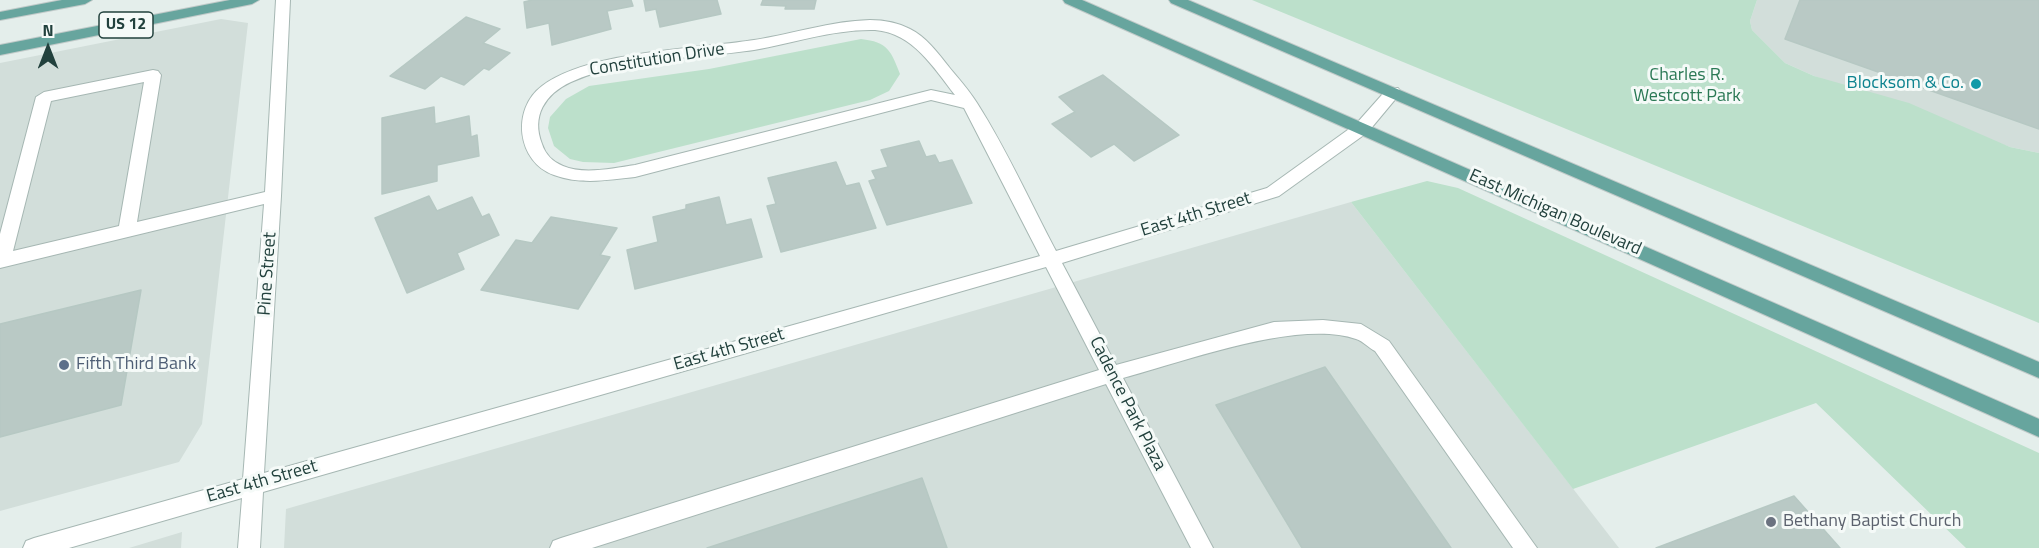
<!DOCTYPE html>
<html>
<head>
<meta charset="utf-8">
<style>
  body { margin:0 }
  #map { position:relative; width:2039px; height:548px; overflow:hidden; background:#e4eeeb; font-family:"Titillium Web",sans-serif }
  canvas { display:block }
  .north { position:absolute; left:18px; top:18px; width:60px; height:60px; -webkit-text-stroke:4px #f5faf8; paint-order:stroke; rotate:0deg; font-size:16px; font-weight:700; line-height:24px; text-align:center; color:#22413d }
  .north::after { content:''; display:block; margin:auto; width:21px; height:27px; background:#22413d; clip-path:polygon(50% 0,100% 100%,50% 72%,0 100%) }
</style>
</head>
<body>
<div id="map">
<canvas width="2039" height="548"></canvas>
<div class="north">N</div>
</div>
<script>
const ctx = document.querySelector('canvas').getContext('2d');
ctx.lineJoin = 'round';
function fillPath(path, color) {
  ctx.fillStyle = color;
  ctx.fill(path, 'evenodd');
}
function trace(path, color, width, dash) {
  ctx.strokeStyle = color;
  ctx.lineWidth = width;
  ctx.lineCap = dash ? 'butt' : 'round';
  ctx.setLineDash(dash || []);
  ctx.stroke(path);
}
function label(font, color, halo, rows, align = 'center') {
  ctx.font = font + ' "Titillium Web",sans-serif';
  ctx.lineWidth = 6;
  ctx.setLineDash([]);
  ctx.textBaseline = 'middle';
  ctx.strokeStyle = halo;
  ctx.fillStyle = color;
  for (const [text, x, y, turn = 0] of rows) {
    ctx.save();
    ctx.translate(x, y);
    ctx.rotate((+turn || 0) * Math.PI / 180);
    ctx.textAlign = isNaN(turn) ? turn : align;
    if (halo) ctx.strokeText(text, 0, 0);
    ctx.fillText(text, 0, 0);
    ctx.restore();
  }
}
fillPath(new Path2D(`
  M 1757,0 L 2039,0 L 2039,153 L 2010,147 L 1814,76 L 1785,63 L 1752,30 L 1750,21 Z
  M 221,19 L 248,23 L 202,424 L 179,462 L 0,511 L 0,63 Z
  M 1351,202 L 1619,548 L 284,548 L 286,509 Z
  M 182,532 L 181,548 L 129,548 Z`), '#d2deda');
fillPath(new Path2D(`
  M 1252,0 L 1757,0 L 1750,21 L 1752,30 L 1785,63 L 1814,76 L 1909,103 L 2010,147 L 2039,153 L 2039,323 Z
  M 861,39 C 888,42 891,51 900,74 L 889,91 L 870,100 L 614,163 L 583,162 L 570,159 L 554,146 L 548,128 L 550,117 L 566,99 L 589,86 L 709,69 Z
  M 1427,181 L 1458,188 L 2039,453 L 2039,548 L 1966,548 L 1816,403 L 1573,489 L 1351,202 Z`), '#bce0cb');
const building = new Path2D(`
  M 532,0 L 631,0 L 633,6 L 607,11 L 611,29 L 552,45 L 549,23 L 527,28 L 524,2 Z
  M 644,0 L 717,0 L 721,14 L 660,27 L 656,9 L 646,11 Z
  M 763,0 L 816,0 L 814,9 L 785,9 L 786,6 L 761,5 Z
  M 1800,0 L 2039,0 L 2039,129 L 1785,39 Z
  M 466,17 L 500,29 L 483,43 L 510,53 L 489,70 L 484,68 L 464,85 L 441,76 L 425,89 L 390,76 Z
  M 1103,75 L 1179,135 L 1134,161 L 1114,144 L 1091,157 L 1052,124 L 1075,112 L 1059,97 Z
  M 434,107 L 435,124 L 469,116 L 471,137 L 477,135 L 479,156 L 437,165 L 437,181 L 382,194 L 382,118 Z
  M 919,141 L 926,157 L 935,155 L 939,163 L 952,160 L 972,203 L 887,225 L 869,181 L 876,179 L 872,171 L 888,167 L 881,150 Z
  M 836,162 L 846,186 L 859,183 L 876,228 L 781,252 L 767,206 L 776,204 L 768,178 Z
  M 429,196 L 437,211 L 472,197 L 482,217 L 489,214 L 499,235 L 457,253 L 464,269 L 407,293 L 375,218 Z
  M 719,197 L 726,225 L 751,219 L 762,257 L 635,289 L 627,250 L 658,242 L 653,217 L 686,209 L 686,205 Z
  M 551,217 L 617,228 L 600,255 L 610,257 L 578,309 L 481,290 L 516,240 L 532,243 Z
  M 141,290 L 121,405 L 0,437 L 0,324 Z
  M 1325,367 L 1451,548 L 1302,548 L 1216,405 Z
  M 922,478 L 947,548 L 707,548 Z
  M 1794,496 L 1840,548 L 1656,548 Z`);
fillPath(building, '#b9c9c5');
trace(building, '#b6c8c3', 1.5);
const minor = new Path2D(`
  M 276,0 L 290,0 L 281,196 L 264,473 L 1040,256 L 964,108 L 931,100 L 635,177 C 608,180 581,185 554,175 C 517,162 511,109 542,86 C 589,51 695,49 754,40 C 793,34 830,21 870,20 C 883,20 899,23 910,29 C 926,37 938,53 949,67 C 958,78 969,90 977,103 C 1007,150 1030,202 1056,251 L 1267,188 L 1356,124 L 1388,88 L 1398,88 L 1401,92 L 1398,96 L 1368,132 L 1279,196 L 1062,263 L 1116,365 L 1274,322 L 1323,320 L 1361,324 L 1389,341 L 1537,548 L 1513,548 L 1375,351 C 1369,348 1363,341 1356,339 C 1298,319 1183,362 1123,378 L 1213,548 L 1191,548 L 1106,384 L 592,548 L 550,548 L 553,541 L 561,538 L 1099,370 L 1046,267 L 263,492 L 260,548 L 238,548 L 242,498 L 69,548 L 23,548 L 26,541 L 34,538 L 243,479 L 264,204 L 0,268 L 0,234 L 36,97 L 44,92 L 153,70 L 158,71 L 161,75 L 137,222 L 265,192 ZM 875,30 C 913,33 933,67 955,95 L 931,90 L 635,165 C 614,168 584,175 563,166 C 553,162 545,154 542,144 C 531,116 545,94 571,82 C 627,57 694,59 754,50 C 794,43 834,29 875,30 ZM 144,82 L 119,226 L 13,251 L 51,101 Z`);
const major = new Path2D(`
  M 62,0 L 92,0 L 85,4 L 0,20 L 0,12 Z
  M 230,0 L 259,0 L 252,4 L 0,55 L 0,45 Z
  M 1063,0 L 1082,0 L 2039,419 L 2039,437 L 1065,3 Z
  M 1169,0 L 1188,0 L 2039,362 L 2039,378 L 1171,3 Z`);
trace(minor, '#a6b7b3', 2);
trace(major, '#c1cac9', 2);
fillPath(minor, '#fff');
fillPath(major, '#67a59e');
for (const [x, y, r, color] of [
  [1976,84,6,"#0f9aa8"],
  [64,365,6,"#5c6f8a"],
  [1771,522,6,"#6b7280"]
]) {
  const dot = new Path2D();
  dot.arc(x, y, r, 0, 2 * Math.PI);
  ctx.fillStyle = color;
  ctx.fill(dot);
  trace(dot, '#f5faf8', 2);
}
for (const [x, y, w] of [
  [126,25,54]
]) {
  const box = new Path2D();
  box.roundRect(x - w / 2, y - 13, w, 26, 4.5);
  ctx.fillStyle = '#f5faf8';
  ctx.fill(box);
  trace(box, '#22413d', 1.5);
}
label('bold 16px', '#22413d', null, [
  ["US 12",126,25]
]);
label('18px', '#22413d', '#f5faf8', [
  ["Constitution Drive",657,60,-9],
  ["East Michigan Boulevard",1555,213,24],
  ["East 4th Street",1196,215,-17],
  ["Pine Street",268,274,-86],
  ["East 4th Street",729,350,-16],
  ["Cadence Park Plaza",1127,404,63],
  ["East 4th Street",262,482,-16]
]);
label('18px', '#2b7955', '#f5faf8', [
  ["Charles R.",1687,76],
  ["Westcott Park",1687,97]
]);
label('18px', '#0d838f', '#f5faf8', [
  ["Blocksom & Co.",1964,84]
], 'right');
label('18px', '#4e5e75', '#f5faf8', [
  ["Fifth Third Bank",76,365]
], 'left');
label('18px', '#5b616d', '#f5faf8', [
  ["Bethany Baptist Church",1783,522]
], 'left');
</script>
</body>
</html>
